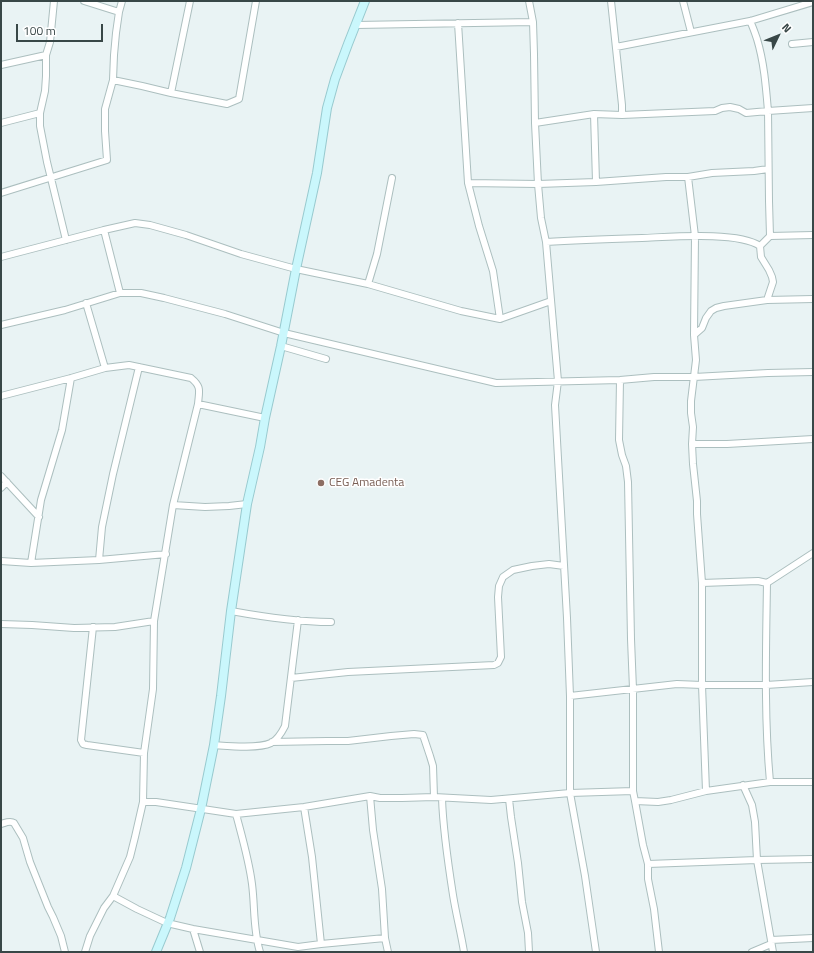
<!DOCTYPE html>
<html>
<head>
<meta charset="utf-8">
<style>
  body { margin:0 }
  #map { position:relative; width:814px; height:953px; overflow:hidden; background:#e9f3f4; font-family:"Titillium Web",sans-serif }
  canvas { display:block }
  .frame { position:absolute; inset:0; border:2px solid #384747; pointer-events:none }
  .north { position:absolute; left:758px; top:16px; width:40px; height:40px; -webkit-text-stroke:3px #fff; paint-order:stroke; rotate:47deg; font-size:11px; font-weight:700; line-height:16px; text-align:center; color:#384747 }
  .north::after { content:''; display:block; margin:auto; width:14px; height:18px; background:#384747; clip-path:polygon(50% 0,100% 100%,50% 72%,0 100%) }
  .scale { position:absolute; left:16px; top:24px; width:87px; height:18px; box-sizing:border-box; border:2px solid #384747; border-top:0; padding-left:5px; font-size:12px; line-height:14px; white-space:nowrap; color:#384747; -webkit-text-stroke:3px #fff; paint-order:stroke }
</style>
</head>
<body>
<div id="map">
<canvas width="814" height="953"></canvas>
<div class="frame"></div>
<div class="north">N</div>
<div class="scale">100 m</div>
</div>
<script>
const ctx = document.querySelector('canvas').getContext('2d');
ctx.lineJoin = 'round';
function trace(path, color, width, dash) {
  ctx.strokeStyle = color;
  ctx.lineWidth = width;
  ctx.lineCap = dash ? 'butt' : 'round';
  ctx.setLineDash(dash || []);
  ctx.stroke(path);
}
function label(font, color, halo, rows, align = 'center') {
  ctx.font = font + ' "Titillium Web",sans-serif';
  ctx.lineWidth = 3;
  ctx.setLineDash([]);
  ctx.textBaseline = 'middle';
  ctx.strokeStyle = halo;
  ctx.fillStyle = color;
  for (const [text, x, y, turn = 0] of rows) {
    ctx.save();
    ctx.translate(x, y);
    ctx.rotate((+turn || 0) * Math.PI / 180);
    ctx.textAlign = isNaN(turn) ? turn : align;
    if (halo) ctx.strokeText(text, 0, 0);
    ctx.fillText(text, 0, 0);
    ctx.restore();
  }
}
const street = new Path2D(`
  M 54,1 L 50,42 L 46,55 L 46,76 L 45,91 L 40,113 L 40,126 L 47,162 L 66,240
  M 84,1 L 119,12
  M 529,1 L 533,22 L 534,54 L 535,123 L 538,184 L 541,218 L 546,242 L 558,381 L 555,405 L 567,618 L 570,696 L 570,793 L 585,876 L 596,952
  M 611,1 L 622,105 L 622,115
  M 683,1 L 691,32
  M 458,23 L 468,183 L 479,226 L 493,271 L 500,319
  M 356,25 L 533,22
  M 792,44 L 813,42
  M 616,47 L 750,21 L 813,2
  M 1,65 L 46,55
  M 113,80 L 142,86 L 171,93 L 227,104 L 239,99 L 256,1
  M 171,93 L 190,1
  M 594,114 L 596,182
  M 1,123 L 40,113
  M 535,123 L 594,114 L 622,115 L 715,111 L 722,108 L 730,107 L 739,109 L 746,113 L 768,111 C 766,87 764,62 757,39 C 755,33 753,27 750,21
  M 688,177 L 695,236 L 694,335
  M 468,183 L 538,184 L 596,182 L 666,177 L 688,177 L 712,173 L 754,171 L 768,169
  M 1,193 L 107,160 L 105,131 L 105,109 L 113,80 L 114,55 L 116,33 L 119,12 L 122,1
  M 104,230 L 120,293
  M 770,236 L 769,201 L 768,111 L 813,108
  M 546,242 C 578,240 610,239 642,238 C 670,237 738,231 760,246
  M 1,257 L 104,230 L 135,223 L 150,225 L 186,235 L 241,254 L 296,269 L 368,284 L 461,311 L 500,319 L 551,301
  M 368,284 L 377,254 L 392,178
  M 767,300 L 773,282 L 772,277 L 769,270 L 761,257 L 760,246 L 770,236 L 813,235
  M 86,303 L 105,368
  M 1,325 L 65,310 L 120,293 L 141,293 L 164,298 L 225,314 L 284,333 L 496,383 L 620,380 L 654,377 L 694,377 L 768,373 L 813,372
  M 281,346 L 326,359
  M 620,380 L 619,440 L 622,455 L 626,466 L 628,482 L 631,639 L 633,689 L 633,791 L 635,801 L 658,802 L 671,800 L 706,791 L 770,782 L 813,782
  M 1,396 L 71,378 L 105,368 L 129,365 L 191,378 C 202,387 199,391 198,404 L 265,418
  M 692,444 L 727,444 L 813,439
  M 1,476 L 39,517
  M 1,488 L 7,482
  M 173,505 L 205,507 L 229,506 L 247,504
  M 99,560 L 102,527 L 113,474 L 139,367
  M 1,561 L 31,563 L 99,560 L 166,554
  M 31,563 L 41,500 L 62,430 L 71,378
  M 702,583 L 758,581 L 767,583 L 813,553
  M 767,583 C 766,649 764,716 770,782
  M 231,611 C 264,617 297,622 331,622
  M 1,624 L 32,625 L 74,628 L 115,627 L 154,621
  M 93,627 L 81,740 L 83,744 L 87,745 L 144,753
  M 291,678 L 348,672 L 494,665 L 498,663 L 501,657 L 498,597 L 499,586 L 503,577 L 513,570 L 532,566 L 549,564 L 564,566
  M 570,696 L 677,684 L 702,685 L 766,685 L 813,682
  M 272,742 L 327,741 L 348,741 L 391,736 L 414,734 L 423,735 L 430,756 L 433,766 L 434,797
  M 214,745 C 229,746 258,749 271,743 C 277,740 282,732 285,726 L 298,620
  M 743,785 L 752,805 L 755,822 L 757,860 L 813,859
  M 706,791 L 702,685 L 702,583 L 697,514 L 697,501 L 693,464 L 692,444 L 693,427 L 691,413 L 691,401 L 696,360 L 694,335 L 702,328 L 706,318 L 711,311 L 716,308 L 724,306 L 767,300 L 813,299
  M 370,796 L 373,830 L 382,889 L 385,938 L 388,952
  M 442,798 C 443,830 448,863 453,895 C 456,914 461,933 464,952
  M 509,799 L 511,817 L 518,863 L 522,902 L 528,933 L 529,952
  M 635,801 L 643,845 L 648,864 L 648,879 L 654,909 L 659,952
  M 143,802 L 156,802 L 236,814 L 304,807 L 370,796 L 380,798 L 402,798 L 434,797 L 491,800 L 570,793 L 633,791
  M 304,807 L 312,857 L 321,944
  M 236,814 C 242,837 249,860 252,884 C 255,907 253,930 260,952
  M 1,824 C 5,823 10,820 14,823 L 23,838 L 30,862 L 48,907 L 53,917 L 61,936 L 65,952
  M 648,864 L 757,860 L 773,952
  M 113,896 L 137,909 L 167,923 L 193,929 L 298,947 L 321,944 L 385,938
  M 193,929 L 200,952
  M 771,940 L 813,938
  M 85,952 L 90,936 L 104,908 L 113,896 L 130,857 L 135,837 L 143,802 L 144,753 L 153,689 L 154,621 L 173,505 L 198,404
  M 752,952 L 771,944`);
const secondary = new Path2D(`
  M 156,952 L 170,918 L 186,868 L 201,809 L 214,745 L 221,696 L 231,611 L 247,504 L 260,447 L 265,418 L 281,346 L 296,269 L 317,173 L 327,108 L 335,79 L 348,44 L 365,1`);
trace(street, '#acbfbf', 8);
trace(secondary, '#98cacf', 10);
trace(street, '#fff', 6);
trace(secondary, '#caf7fc', 8);
for (const [x, y, r, color] of [
  [321,483,4,"#8d6e63"]
]) {
  const dot = new Path2D();
  dot.arc(x, y, r, 0, 2 * Math.PI);
  ctx.fillStyle = color;
  ctx.fill(dot);
  trace(dot, '#fff', 1.5);
}
label('12px', '#785e54', '#fff', [
  ["CEG Amadenta",329,483]
], 'left');
</script>
</body>
</html>
